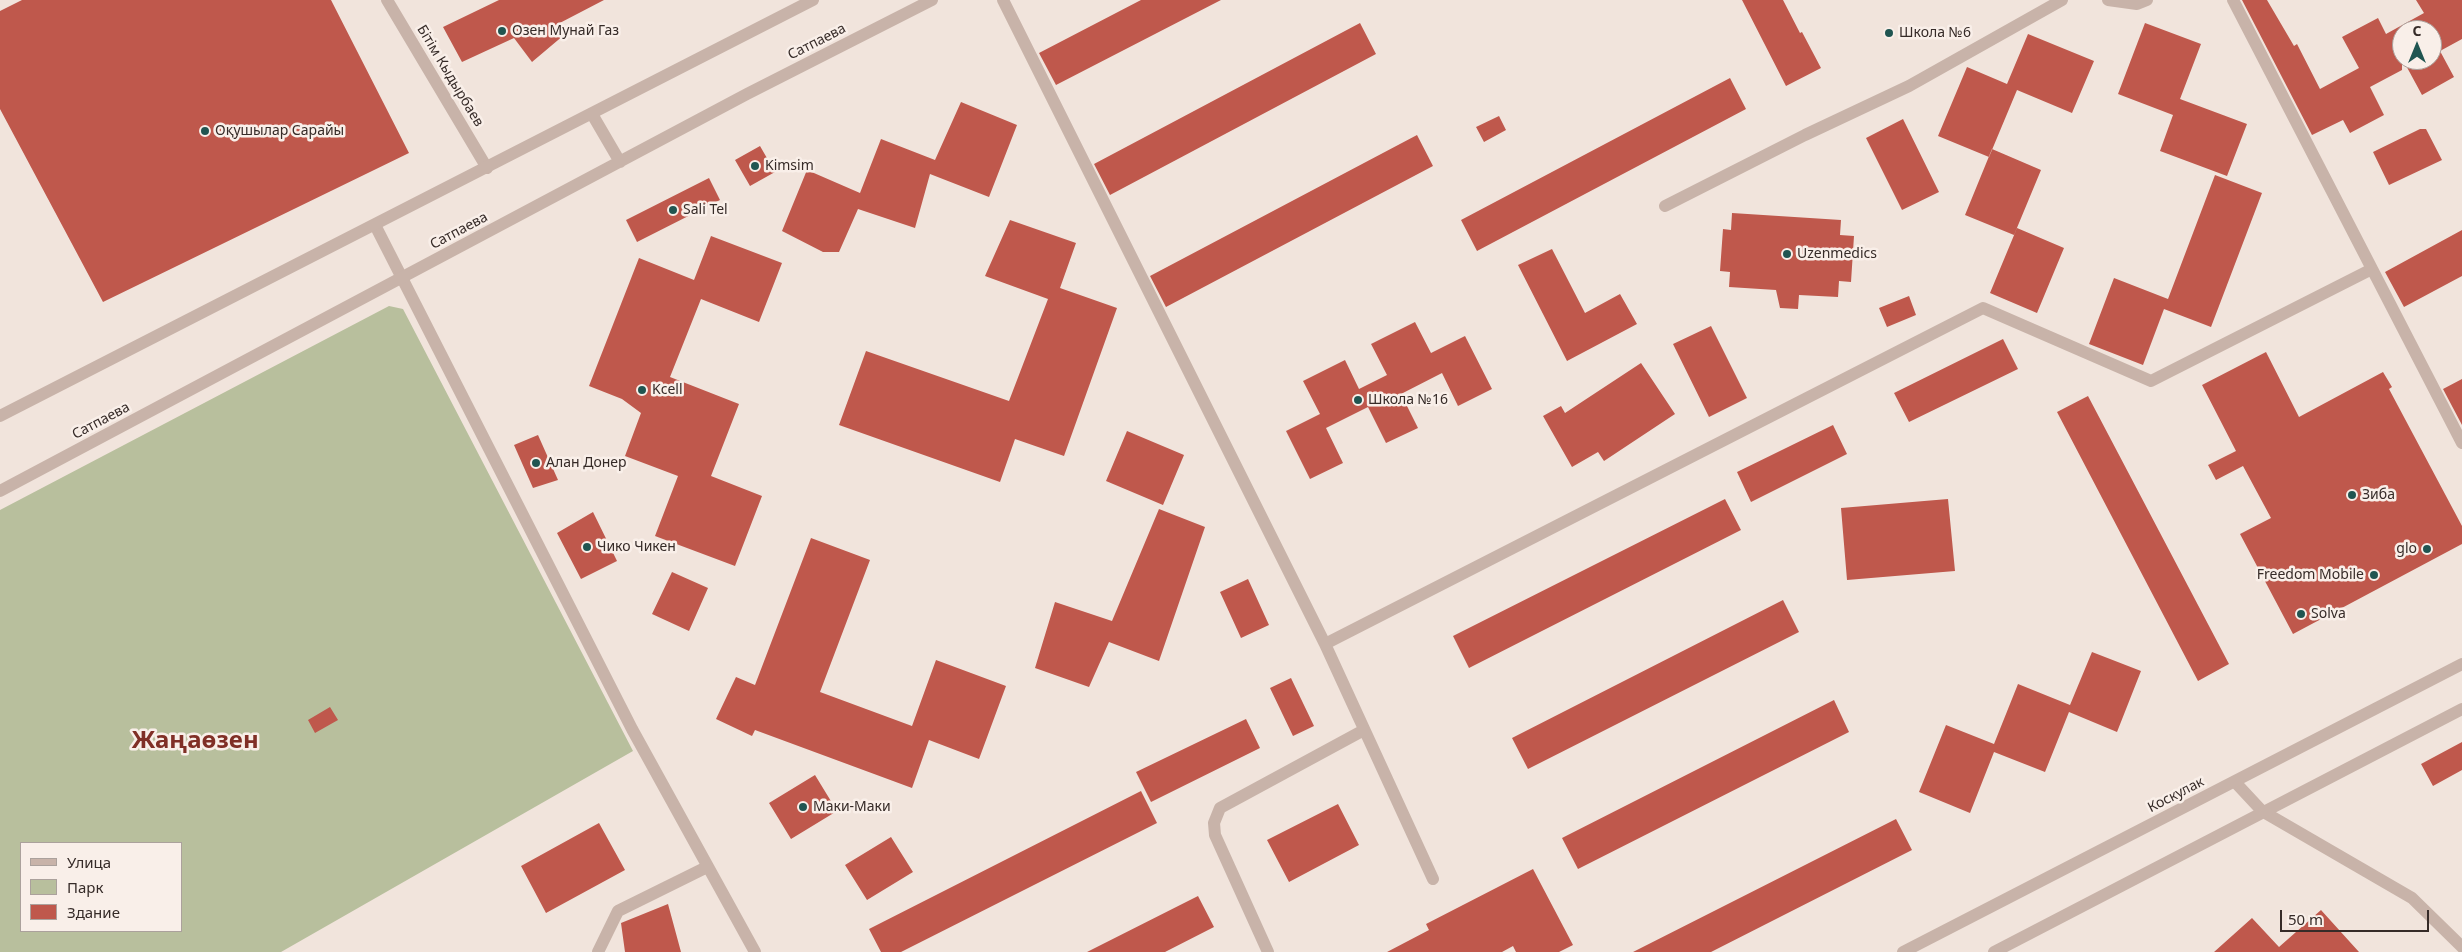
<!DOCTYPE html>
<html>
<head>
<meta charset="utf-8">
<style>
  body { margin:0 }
  #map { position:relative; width:2462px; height:952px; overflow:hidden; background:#f1e4dc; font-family:"Noto Sans",sans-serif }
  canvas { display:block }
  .legend { position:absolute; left:20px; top:842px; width:162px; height:90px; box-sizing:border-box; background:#f9efe9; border:1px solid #aba19c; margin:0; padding:6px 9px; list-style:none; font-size:15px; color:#362b28 }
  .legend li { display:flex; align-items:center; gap:10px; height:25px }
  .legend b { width:25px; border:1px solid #aba19c }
  .north { position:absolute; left:2392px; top:20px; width:50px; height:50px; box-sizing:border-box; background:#f9efe9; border:1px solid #aba19c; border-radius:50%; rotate:0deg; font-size:14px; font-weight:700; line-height:20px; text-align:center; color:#362b28 }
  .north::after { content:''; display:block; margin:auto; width:18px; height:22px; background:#205551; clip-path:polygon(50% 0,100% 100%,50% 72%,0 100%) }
  .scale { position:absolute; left:2280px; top:910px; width:149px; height:22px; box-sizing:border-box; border:2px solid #362b28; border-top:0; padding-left:6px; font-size:15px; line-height:18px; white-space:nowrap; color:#362b28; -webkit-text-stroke:4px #f9efe9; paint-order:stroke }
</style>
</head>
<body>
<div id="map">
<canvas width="2462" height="952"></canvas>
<ul class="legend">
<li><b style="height:6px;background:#c8b3a9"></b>Улица</li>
<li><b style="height:14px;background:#b8bf9d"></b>Парк</li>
<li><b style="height:14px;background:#bf584c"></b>Здание</li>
</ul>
<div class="north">С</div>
<div class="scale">50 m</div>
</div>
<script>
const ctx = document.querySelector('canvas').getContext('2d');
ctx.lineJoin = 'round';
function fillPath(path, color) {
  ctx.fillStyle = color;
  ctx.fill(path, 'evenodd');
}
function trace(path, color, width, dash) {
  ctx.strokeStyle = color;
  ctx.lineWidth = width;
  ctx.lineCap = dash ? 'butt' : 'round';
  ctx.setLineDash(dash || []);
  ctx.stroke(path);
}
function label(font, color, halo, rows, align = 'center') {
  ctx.font = font + ' "Noto Sans",sans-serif';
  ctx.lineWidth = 5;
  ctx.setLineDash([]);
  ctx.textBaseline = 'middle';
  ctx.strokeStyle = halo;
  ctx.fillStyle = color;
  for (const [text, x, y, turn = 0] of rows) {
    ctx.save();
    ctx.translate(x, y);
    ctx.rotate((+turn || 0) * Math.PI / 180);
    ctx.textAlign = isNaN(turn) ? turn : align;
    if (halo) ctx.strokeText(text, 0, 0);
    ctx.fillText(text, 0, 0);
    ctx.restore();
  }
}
fillPath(new Path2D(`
  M 389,306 L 403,309 L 633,751 L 281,952 L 0,952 L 0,510 ZM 21,843 L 181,843 L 181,931 L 21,931 Z`), '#b8bf9d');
fillPath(new Path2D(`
  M 22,0 L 331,0 L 409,153 L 103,302 L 0,109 L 0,11 Z
  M 499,0 L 604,0 L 554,26 L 564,35 L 532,62 L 514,38 L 462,62 L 443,27 Z
  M 1141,0 L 1221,0 L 1056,85 L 1039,53 Z
  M 1742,0 L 1783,0 L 1800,33 L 1802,32 L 1821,68 L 1786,86 Z
  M 2242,0 L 2267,0 L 2294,46 L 2297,44 L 2320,89 L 2359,68 L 2342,37 L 2378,18 L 2386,34 L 2424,13 L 2416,0 L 2462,0 L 2462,39 L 2440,51 L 2454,77 L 2422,95 L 2403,60 L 2432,60 L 2432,30 L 2402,30 L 2402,70 L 2370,87 L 2384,115 L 2350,133 L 2343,120 L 2312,135 Z
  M 1360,23 L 1376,54 L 1110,195 L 1094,164 Z
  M 2145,23 L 2201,44 L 2180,99 L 2247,124 L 2227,176 L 2160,151 L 2173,115 L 2118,94 Z
  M 2028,34 L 2094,61 L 2072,113 L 2017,90 L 1989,157 L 1938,136 L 1967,67 L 2007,84 Z
  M 1730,78 L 1746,109 L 1477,251 L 1461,220 Z
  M 961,102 L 1017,125 L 989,197 L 930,174 L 915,228 L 858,209 L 839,252 L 823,252 L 782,231 L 807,170 L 860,193 L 881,139 L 935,160 Z
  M 1499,116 L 1506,130 L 1484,142 L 1476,127 Z
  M 1903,119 L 1939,192 L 1902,210 L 1866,138 Z
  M 2420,129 L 2426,129 L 2442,160 L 2389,185 L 2373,152 Z
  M 1417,135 L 1433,166 L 1166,307 L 1150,276 Z
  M 760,146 L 775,172 L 750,186 L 735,160 Z
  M 1992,149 L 2041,170 L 2014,235 L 1965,215 Z
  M 2215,175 L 2262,193 L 2211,327 L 2164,309 L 2143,365 L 2089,344 L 2114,278 L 2168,299 Z
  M 709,178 L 720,200 L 637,242 L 626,220 Z
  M 1732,213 L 1841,220 L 1840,235 L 1854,236 L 1851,282 L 1839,281 L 1838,297 L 1799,295 L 1798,309 L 1780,308 L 1776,290 L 1729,287 L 1730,272 L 1720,271 L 1723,229 L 1731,230 Z
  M 1010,220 L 1076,243 L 1060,288 L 1117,308 L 1064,456 L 1015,439 L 1000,482 L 839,425 L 866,351 L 1009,401 L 1048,299 L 985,276 Z
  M 2017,228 L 2064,248 L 2037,313 L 1990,293 Z
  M 2462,230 L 2462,276 L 2404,307 L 2385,272 Z
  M 711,236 L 782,263 L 759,322 L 701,299 L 670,377 L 739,404 L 711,476 L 762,496 L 735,566 L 655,536 L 678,476 L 625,456 L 641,413 L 622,399 L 589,386 L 639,258 L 694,280 Z
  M 1552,249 L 1585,313 L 1620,294 L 1637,324 L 1567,361 L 1518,265 Z
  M 1909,296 L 1916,315 L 1887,327 L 1879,308 Z
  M 1415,322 L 1431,353 L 1465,336 L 1492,389 L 1458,406 L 1442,373 L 1401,394 L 1418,428 L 1386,443 L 1368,407 L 1326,428 L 1343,463 L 1310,479 L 1286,431 L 1320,414 L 1303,381 L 1345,360 L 1359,389 L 1387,375 L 1371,344 Z
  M 1711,326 L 1747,398 L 1709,417 L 1673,344 Z
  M 2003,339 L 2018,369 L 1909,422 L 1894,393 Z
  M 2266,352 L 2299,417 L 2383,372 L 2392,387 L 2389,389 L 2462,526 L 2462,544 L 2293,634 L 2240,534 L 2271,518 L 2243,466 L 2216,480 L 2208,465 L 2236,451 L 2202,385 Z
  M 1641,363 L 1675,414 L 1604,461 L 1598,452 L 1572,467 L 1543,416 L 1561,406 L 1565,413 Z
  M 2462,379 L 2462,425 L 2443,389 Z
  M 2088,396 L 2229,664 L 2198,681 L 2057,412 Z
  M 1833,425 L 1847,454 L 1751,502 L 1737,472 Z
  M 1127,431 L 1184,455 L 1163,505 L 1106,481 Z
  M 538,435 L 558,480 L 533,488 L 514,445 Z
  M 1725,499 L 1741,530 L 1469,668 L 1453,636 Z
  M 1948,499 L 1955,571 L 1847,580 L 1841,508 Z
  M 1159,509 L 1205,527 L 1159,661 L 1109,642 L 1089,687 L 1035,668 L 1055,602 L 1112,621 Z
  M 593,512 L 617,561 L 581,579 L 557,533 Z
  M 811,538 L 870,560 L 820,692 L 912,726 L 936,660 L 1006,686 L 979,759 L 929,740 L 912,788 L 755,730 L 752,736 L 716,719 L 736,677 L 755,685 Z
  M 672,572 L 708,588 L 689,631 L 652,614 Z
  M 1248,579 L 1269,625 L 1241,638 L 1220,592 Z
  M 1783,600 L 1799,632 L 1528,769 L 1512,738 Z
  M 2092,652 L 2141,671 L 2117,732 L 2069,712 L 2045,772 L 1994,752 L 1970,813 L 1919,792 L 1946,725 L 1994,744 L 2018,684 L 2070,705 Z
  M 1291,678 L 1314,726 L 1293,736 L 1270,688 Z
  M 1834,700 L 1849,732 L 1578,869 L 1562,838 Z
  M 330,707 L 338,720 L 315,733 L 308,720 Z
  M 1246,719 L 1260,748 L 1151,802 L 1136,772 Z
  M 2462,742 L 2462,770 L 2433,786 L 2421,764 Z
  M 815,775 L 837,811 L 791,839 L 769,803 Z
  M 1141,791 L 1157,823 L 901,952 L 881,952 L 869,929 Z
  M 1338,804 L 1359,845 L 1289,882 L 1267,840 Z
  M 1896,819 L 1912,850 L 1711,952 L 1633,952 Z
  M 599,823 L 625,870 L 546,913 L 521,866 Z
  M 891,837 L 913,872 L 867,900 L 845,865 Z
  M 1533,869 L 1573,945 L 1559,952 L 1516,952 L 1513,946 L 1502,952 L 1387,952 L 1429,930 L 1426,924 Z
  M 1198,896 L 1214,927 L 1165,952 L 1087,952 Z
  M 668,904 L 681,952 L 625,952 L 621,923 Z
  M 2321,910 L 2359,952 L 2214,952 L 2252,918 L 2279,947 Z`), '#bf584c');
trace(new Path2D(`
  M 387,0 L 487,168
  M 1003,0 L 1325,644 L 1433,879
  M 2108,0 L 2137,4 L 2147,0
  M 2233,0 L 2462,443
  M 1665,206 L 1805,135 L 1909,86 L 2062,0
  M 375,225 L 632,729 L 755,952
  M 1325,644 L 1983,308 L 2151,381 L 2372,269
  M 2235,782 L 2262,811 L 2412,898 L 2462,947
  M 598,952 L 618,911 L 707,867
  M 1268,952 L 1215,835 L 1214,823 L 1220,808 L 1364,730`), '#c8b3a9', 12);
trace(new Path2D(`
  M 592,114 L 620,162
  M 0,416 L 813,0
  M 0,491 L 747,94 L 932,0
  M 1903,952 L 2462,664
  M 1994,952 L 2462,709`), '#c8b3a9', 12);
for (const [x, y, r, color] of [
  [502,31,5,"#205551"],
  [1889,33,5,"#205551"],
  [205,131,5,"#205551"],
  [755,166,5,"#205551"],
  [673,210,5,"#205551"],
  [1787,254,5,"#205551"],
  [642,390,5,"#205551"],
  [1358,400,5,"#205551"],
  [536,463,5,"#205551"],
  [2352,495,5,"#205551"],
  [587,547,5,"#205551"],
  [2427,549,5,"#205551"],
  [2374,575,5,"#205551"],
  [2301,614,5,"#205551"],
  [803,807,5,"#205551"]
]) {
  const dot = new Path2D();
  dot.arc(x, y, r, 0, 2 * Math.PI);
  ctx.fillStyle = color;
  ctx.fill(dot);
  trace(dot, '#f9efe9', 2);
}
label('14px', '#362b28', '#f9efe9', [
  ["Озен Мунай Газ",512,31],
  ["Школа №6",1899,33],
  ["Оқушылар Сарайы",215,131],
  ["Kimsim",765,166],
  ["Sali Tel",683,210],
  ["Uzenmedics",1797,254],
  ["Kcell",652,390],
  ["Школа №16",1368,400],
  ["Алан Донер",546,463],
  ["Зиба",2362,495],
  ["Чико Чикен",597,547],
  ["glo",2417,549,"right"],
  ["Freedom Mobile",2364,575,"right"],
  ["Solva",2311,614],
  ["Маки-Маки",813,807]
], 'left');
label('14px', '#362b28', '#f9efe9', [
  ["Сатпаева",817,42,-27],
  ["Бiтiм Кыдырбаев",450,76,59],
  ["Сатпаева",459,231,-28],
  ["Сатпаева",101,421,-28],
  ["Коскулак",2176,795,-27]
]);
label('bold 24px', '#802f26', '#f9efe9', [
  ["Жаңаөзен",195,741]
]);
</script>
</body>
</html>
